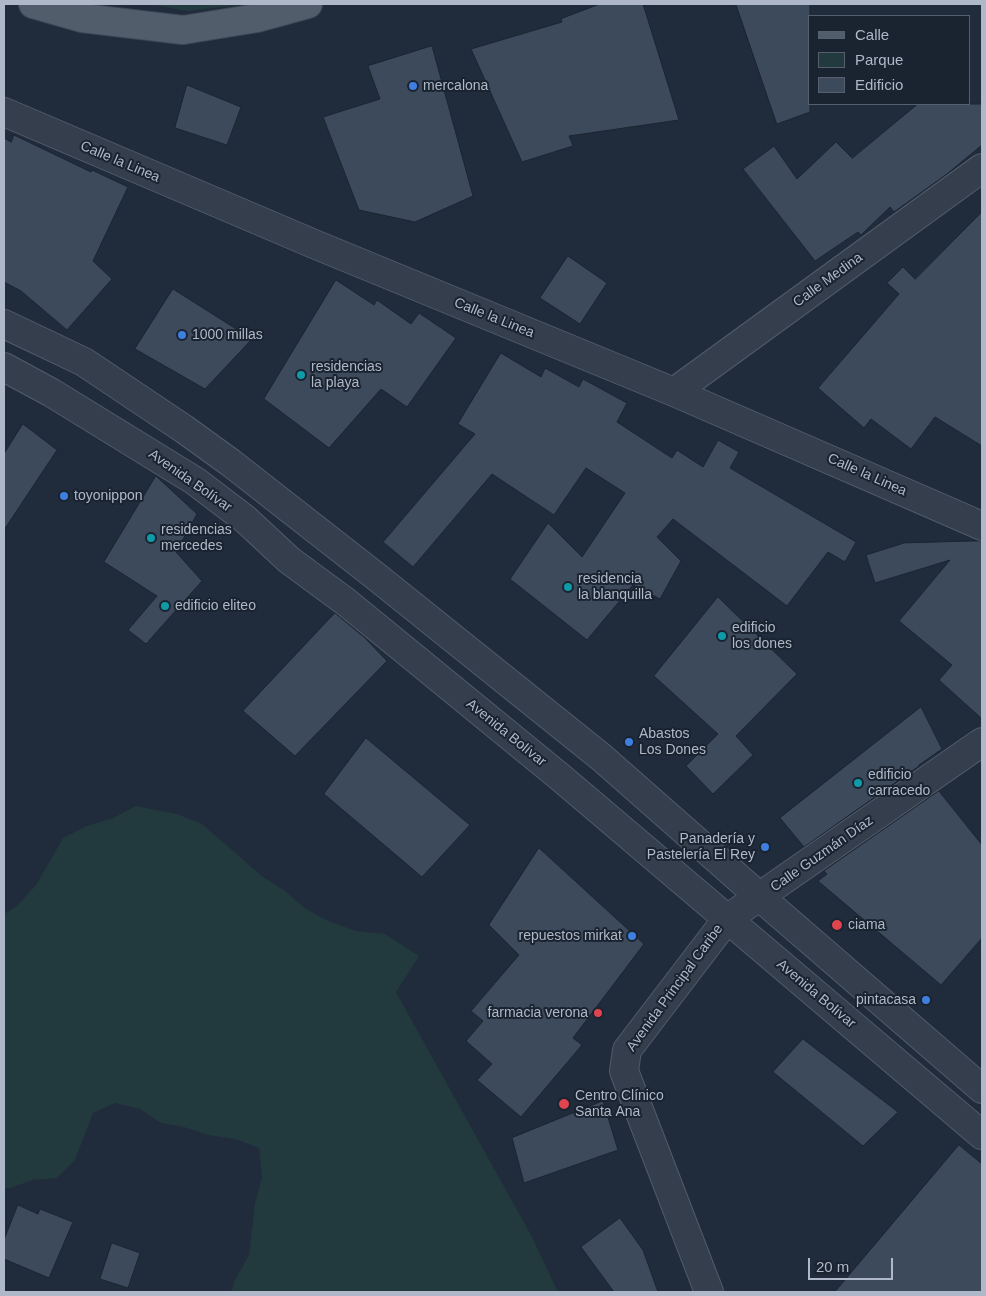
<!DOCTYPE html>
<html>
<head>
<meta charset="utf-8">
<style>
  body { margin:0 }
  #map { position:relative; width:986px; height:1296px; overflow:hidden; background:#202c3c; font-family:Arial,sans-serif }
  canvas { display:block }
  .frame { position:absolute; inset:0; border:5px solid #afb8c8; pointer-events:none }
  .legend { position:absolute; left:808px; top:15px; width:162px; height:90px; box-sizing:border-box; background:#1a2330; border:1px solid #565f6d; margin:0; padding:6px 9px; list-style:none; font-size:15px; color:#afb8c8 }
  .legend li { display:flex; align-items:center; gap:10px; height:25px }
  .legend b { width:25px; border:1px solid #565f6d }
  .scale { position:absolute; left:808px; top:1258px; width:85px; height:22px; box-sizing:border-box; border:2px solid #afb8c8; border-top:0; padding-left:6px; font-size:15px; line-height:18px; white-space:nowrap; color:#afb8c8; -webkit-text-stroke:4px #1a2330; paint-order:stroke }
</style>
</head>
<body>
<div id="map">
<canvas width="986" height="1296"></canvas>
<div class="frame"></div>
<ul class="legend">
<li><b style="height:6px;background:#525d6c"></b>Calle</li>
<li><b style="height:14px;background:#22393d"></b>Parque</li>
<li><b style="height:14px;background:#3c4a5b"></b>Edificio</li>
</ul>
<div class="scale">20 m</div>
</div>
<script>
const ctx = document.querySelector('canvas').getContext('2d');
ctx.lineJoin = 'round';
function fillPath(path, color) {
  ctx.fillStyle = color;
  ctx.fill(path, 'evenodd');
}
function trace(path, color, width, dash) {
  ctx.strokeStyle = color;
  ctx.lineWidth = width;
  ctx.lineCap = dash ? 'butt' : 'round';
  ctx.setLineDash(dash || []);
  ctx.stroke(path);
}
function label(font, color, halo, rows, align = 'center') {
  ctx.font = font + ' Arial,sans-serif';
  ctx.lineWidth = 4;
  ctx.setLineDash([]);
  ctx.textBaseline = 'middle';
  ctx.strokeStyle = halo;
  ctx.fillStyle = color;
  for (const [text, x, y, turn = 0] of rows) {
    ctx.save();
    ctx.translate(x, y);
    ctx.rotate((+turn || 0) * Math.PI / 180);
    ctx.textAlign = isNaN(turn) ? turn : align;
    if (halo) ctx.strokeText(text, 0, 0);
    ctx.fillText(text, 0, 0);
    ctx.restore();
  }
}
fillPath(new Path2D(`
  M 151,4 L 247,4 L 187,11 Z
  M 136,806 L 177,814 L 202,824 L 263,877 L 284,890 L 303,907 L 326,920 L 356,931 L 385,934 L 419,956 L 396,992 L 531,1235 L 558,1292 L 231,1292 L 235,1280 L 249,1255 L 255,1203 L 262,1178 L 259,1148 L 235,1139 L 208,1135 L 184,1127 L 161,1123 L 140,1109 L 115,1103 L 93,1113 L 75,1160 L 57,1178 L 33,1180 L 10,1188 L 4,1188 L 4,914 L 17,906 L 36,885 L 63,838 L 87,826 L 113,818 Z`), '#22393d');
const building = new Path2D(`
  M 600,4 L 643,4 L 679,120 L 569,136 L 573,146 L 522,162 L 471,49 L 562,22 L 561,19 Z
  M 736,4 L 810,4 L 810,112 L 777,124 Z
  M 432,46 L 473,196 L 415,222 L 359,210 L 323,117 L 380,99 L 368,66 Z
  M 187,85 L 241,107 L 227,145 L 175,128 Z
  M 918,104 L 982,104 L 982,145 L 947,174 L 894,212 L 890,207 L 861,235 L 858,232 L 815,261 L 743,169 L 774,146 L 797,179 L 836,142 L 852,158 Z
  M 14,135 L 91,172 L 92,170 L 128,187 L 93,261 L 112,279 L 67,330 L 21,291 L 4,282 L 4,138 L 11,142 Z
  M 982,212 L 982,446 L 935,417 L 911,449 L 871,419 L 864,428 L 818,388 L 899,294 L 887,283 L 903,267 L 915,279 Z
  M 568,256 L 607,283 L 580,324 L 540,298 Z
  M 336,280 L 374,305 L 377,300 L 411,324 L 419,313 L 456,338 L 407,407 L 381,389 L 329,448 L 264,399 Z
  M 173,289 L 252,339 L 205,389 L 135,349 Z
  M 501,353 L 541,377 L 545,368 L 579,387 L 583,379 L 627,403 L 617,422 L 672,458 L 677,450 L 703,467 L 718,440 L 739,452 L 730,468 L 856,542 L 845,562 L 828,552 L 787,606 L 673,519 L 657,537 L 681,561 L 660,599 L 633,585 L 587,640 L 510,579 L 548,523 L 582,557 L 625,493 L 586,468 L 554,515 L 492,474 L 413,567 L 383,542 L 475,434 L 458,424 Z
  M 23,424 L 57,450 L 4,530 L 4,454 Z
  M 156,476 L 197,514 L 176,552 L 202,581 L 146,644 L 128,630 L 157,596 L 104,562 Z
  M 982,541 L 982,719 L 939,680 L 952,665 L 899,621 L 950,560 L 875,583 L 866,555 L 904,543 Z
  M 718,597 L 797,674 L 736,736 L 753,755 L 713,794 L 686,766 L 718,734 L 654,676 Z
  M 335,613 L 365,638 L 387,661 L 295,756 L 243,711 Z
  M 921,707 L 942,749 L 919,765 L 919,766 L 804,847 L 780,818 Z
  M 366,738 L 470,825 L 422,877 L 324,794 Z
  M 939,791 L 982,845 L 982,938 L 941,985 L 818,881 L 827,874 L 824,871 Z
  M 539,848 L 644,944 L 573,1038 L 582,1045 L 521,1117 L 477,1080 L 492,1064 L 466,1041 L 483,1021 L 471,1011 L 519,955 L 489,925 Z
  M 803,1039 L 898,1112 L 863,1146 L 773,1072 Z
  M 603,1101 L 618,1150 L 524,1183 L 512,1138 Z
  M 959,1145 L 982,1164 L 982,1292 L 835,1292 Z
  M 18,1205 L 38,1214 L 40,1209 L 73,1222 L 49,1278 L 4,1259 L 4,1240 Z
  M 620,1218 L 643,1250 L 658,1292 L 614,1292 L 581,1247 Z
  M 112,1243 L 140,1253 L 128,1288 L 100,1279 Z`);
fillPath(building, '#3c4a5b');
trace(building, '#1c2532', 1);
const minor = new Path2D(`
  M 4,112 L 314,244 L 674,392 L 982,526
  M 4,324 L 84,362 L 184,429 L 231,463 L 378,578 L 601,757 L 760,897 L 982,1089
  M 4,367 L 52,393 L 195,481 L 245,519 L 289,560 L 346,602 L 560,777 L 982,1135
  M 674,392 L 982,168
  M 709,1292 L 624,1071 L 627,1050 L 727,919 L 982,742`);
const major = new Path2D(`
  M 33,4 L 82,18 L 183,30 L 257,18 L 308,4`);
trace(minor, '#525b6a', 30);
trace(major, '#3e4755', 30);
trace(minor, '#343e4c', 28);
trace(major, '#525d6c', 28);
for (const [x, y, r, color] of [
  [413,86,5,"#3f7fe0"],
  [182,335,5,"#3f7fe0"],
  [301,375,5,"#0f9aa8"],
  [64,496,5,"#3f7fe0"],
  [151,538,5,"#0f9aa8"],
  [568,587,5,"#0f9aa8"],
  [165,606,5,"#0f9aa8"],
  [722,636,5,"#0f9aa8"],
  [629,742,5,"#3f7fe0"],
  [858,783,5,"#0f9aa8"],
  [765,847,5,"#3f7fe0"],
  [837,925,6,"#e0444e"],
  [632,936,5,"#3f7fe0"],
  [926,1000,5,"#3f7fe0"],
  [598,1013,5,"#e0444e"],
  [564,1104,6,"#e0444e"]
]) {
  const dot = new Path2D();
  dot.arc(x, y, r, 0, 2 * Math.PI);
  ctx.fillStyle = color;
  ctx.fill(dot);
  trace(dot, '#1a2330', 2);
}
label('14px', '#afb8c8', '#1a2330', [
  ["mercalona",423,86],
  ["1000 millas",192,335],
  ["residencias",311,367],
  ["la playa",311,383],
  ["toyonippon",74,496],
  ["residencias",161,530],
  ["mercedes",161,546],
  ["residencia",578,579],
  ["la blanquilla",578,595],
  ["edificio eliteo",175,606],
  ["edificio",732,628],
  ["los dones",732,644],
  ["Abastos",639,734],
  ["Los Dones",639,750],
  ["edificio",868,775],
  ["carracedo",868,791],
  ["Panadería y",755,839,"right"],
  ["Pastelería El Rey",755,855,"right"],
  ["ciama",848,925],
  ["repuestos mirkat",622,936,"right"],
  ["pintacasa",916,1000,"right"],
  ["farmacia verona",588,1013,"right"],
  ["Centro Clínico",575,1096],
  ["Santa Ana",575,1112]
], 'left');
label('14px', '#afb8c8', '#1a2330', [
  ["Calle la Linea",120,162,23],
  ["Calle Medina",828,280,-36],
  ["Calle la Linea",494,318,22],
  ["Calle la Linea",867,475,24],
  ["Avenida Bolívar",190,481,35],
  ["Avenida Bolívar",506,733,39],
  ["Calle Guzmán Díaz",822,854,-35],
  ["Avenida Principal Caribe",675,988,-54],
  ["Avenida Bolívar",816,994,40]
]);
</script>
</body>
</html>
